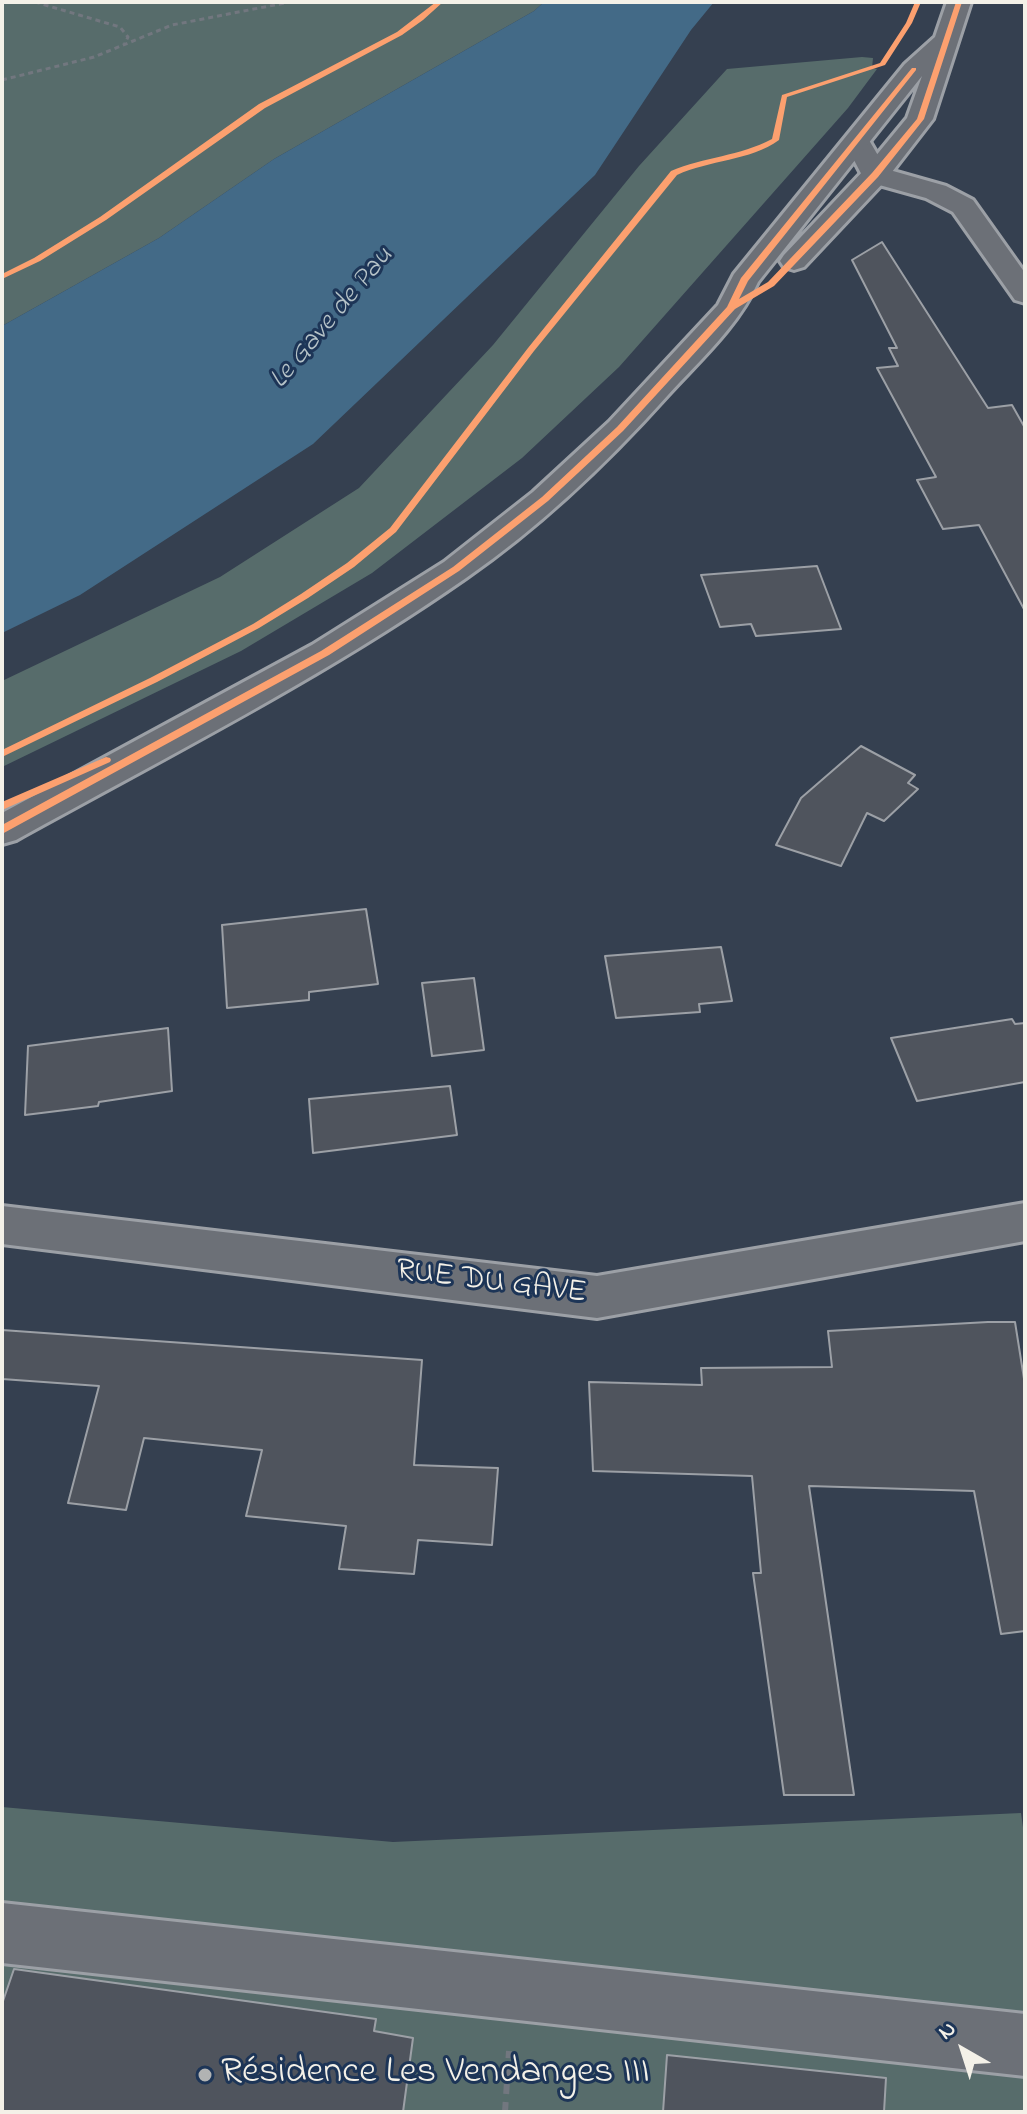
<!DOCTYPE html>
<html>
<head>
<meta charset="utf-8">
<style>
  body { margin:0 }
  #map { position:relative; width:1027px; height:2114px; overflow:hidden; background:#354050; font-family:"Indie Flower",sans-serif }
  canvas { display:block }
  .frame { position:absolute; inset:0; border:4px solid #f4f1e8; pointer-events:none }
  .north { position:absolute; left:923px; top:2010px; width:80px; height:80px; -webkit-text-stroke:6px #1d3557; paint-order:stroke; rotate:321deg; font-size:22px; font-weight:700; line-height:32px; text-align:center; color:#f4f1e8 }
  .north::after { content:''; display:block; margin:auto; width:28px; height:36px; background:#f4f1e8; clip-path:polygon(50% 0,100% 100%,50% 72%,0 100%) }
</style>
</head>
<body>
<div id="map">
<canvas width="1027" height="2114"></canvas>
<div class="frame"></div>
<div class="north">N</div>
</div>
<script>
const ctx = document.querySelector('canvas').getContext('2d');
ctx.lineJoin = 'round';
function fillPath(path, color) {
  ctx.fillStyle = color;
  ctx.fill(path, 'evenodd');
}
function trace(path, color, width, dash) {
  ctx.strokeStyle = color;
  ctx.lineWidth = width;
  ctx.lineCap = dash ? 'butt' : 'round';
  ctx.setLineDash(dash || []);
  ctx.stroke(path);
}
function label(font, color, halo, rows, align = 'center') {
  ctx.font = font + ' "Indie Flower",sans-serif';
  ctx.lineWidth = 6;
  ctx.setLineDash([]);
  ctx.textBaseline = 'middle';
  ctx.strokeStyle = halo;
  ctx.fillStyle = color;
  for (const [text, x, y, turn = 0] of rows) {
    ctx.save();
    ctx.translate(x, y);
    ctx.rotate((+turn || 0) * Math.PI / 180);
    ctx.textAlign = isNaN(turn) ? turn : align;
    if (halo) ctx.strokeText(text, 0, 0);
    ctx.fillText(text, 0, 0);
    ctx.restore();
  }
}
fillPath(new Path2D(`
  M 2,2 L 544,2 L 534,11 L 274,159 L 159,238 L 2,326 Z
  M 862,57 L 873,58 L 872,68 L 877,69 L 848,108 L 619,367 L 522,458 L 372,573 L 241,651 L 2,767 L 2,681 L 220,577 L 359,488 L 493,345 L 639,166 L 727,69 Z
  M 2,1807 L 393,1842 L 1021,1813 L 1025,1842 L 1025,2023 L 2,1914 Z
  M 2,1955 L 1025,2066 L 1025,2112 L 2,2112 Z`), '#576c6b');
fillPath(new Path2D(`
  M 544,2 L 714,2 L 691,30 L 595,175 L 313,444 L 80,595 L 2,633 L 2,326 L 159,238 L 274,159 L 534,11 Z`), '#436a87');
const building = new Path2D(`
  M 882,242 L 988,408 L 1012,405 L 1025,428 L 1025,611 L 979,525 L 943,529 L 917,480 L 936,477 L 877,368 L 898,366 L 889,348 L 897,348 L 852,260 Z
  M 817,566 L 841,629 L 756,636 L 751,624 L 720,627 L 701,575 Z
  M 861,746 L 915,775 L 908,783 L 918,789 L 884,821 L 867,813 L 841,866 L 776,845 L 801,798 Z
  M 366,909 L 378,984 L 309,992 L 309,1000 L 227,1008 L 222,925 Z
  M 721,947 L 732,1001 L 699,1004 L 700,1012 L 616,1018 L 605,956 Z
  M 474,978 L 484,1050 L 432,1056 L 422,983 Z
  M 1012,1019 L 1015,1024 L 1025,1023 L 1025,1082 L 917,1101 L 891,1038 Z
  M 168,1028 L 172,1091 L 99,1102 L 98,1106 L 25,1115 L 28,1046 Z
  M 450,1086 L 457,1135 L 313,1153 L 309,1099 Z
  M 988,1322 L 1015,1322 L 1025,1385 L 1025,1631 L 1001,1634 L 974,1491 L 809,1486 L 854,1795 L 784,1795 L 753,1573 L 761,1573 L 752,1476 L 593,1471 L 589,1382 L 702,1385 L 701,1368 L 832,1367 L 828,1331 Z
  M 2,1330 L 422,1360 L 414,1465 L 498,1468 L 492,1545 L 418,1540 L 414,1574 L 339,1569 L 346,1526 L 246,1516 L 262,1450 L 144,1438 L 126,1510 L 68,1503 L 99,1386 L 2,1379 Z
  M 14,1969 L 376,2019 L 374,2031 L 413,2038 L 403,2112 L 2,2112 L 2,2004 Z
  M 667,2055 L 886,2078 L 884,2112 L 663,2112 Z`);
fillPath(building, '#4f545d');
trace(building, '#9ca0a6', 2);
const minor = new Path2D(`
  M 857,133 L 866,135 L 886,169 L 946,186 L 973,200 L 1025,273 L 1025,303 L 1015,300 L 953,212 L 926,198 L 865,181 L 844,141 L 848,135 Z
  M 1025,1203 L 1025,1241 L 597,1318 L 2,1244 L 2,1206 L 597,1276 Z
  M 2,1903 L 1025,2014 L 1025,2076 L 2,1963 Z`);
const major = new Path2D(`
  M 947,2 L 971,2 L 933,119 L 885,181 L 804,267 L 794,270 L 784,267 L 780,261 L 784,255 L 865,169 L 907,118 L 922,76 L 758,282 C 738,326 701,359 668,395 C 608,462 541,526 466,578 C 324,677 168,756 16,840 L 2,844 L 2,813 L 312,645 L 444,562 L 533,492 L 609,422 L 718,305 L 734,274 L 905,64 L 935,37 Z`);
trace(minor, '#9ca0a6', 6);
trace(major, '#9ca0a6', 6);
trace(new Path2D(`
  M 35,2 L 120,27 L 128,37 L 124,45
  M 2,80 L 94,57 L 172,25 L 290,2`), '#72777f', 3, [5, 4]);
trace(new Path2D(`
  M 505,2112 L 509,2051`), '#72777f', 6, [10, 8]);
fillPath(minor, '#6c7077');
fillPath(major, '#6c7077');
fillPath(new Path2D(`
  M 436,2 L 443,2 L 423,20 L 402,35 L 265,108 L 106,220 L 40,261 L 2,279 L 2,274 L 34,258 L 100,217 L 259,104 L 397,32 Z
  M 915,2 L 921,2 L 912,23 L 885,65 L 787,97 L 779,140 C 750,161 709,160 677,175 L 534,351 L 396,532 L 354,567 L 308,598 L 259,628 L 157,682 L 2,757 L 2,750 L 150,678 L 253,624 L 301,594 L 347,563 L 390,528 L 528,348 L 671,171 C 704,157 740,156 772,139 L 782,95 L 880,63 L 906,23 Z
  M 956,2 L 962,2 L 924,119 L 878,177 L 774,286 L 735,309 L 623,431 L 548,501 L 459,571 L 329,655 L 2,834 L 2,825 L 321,651 L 453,567 L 542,497 L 617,427 L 727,307 L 741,278 L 912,68 L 916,68 L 916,70 L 748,281 L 739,299 L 768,282 L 872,173 L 917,119 Z
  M 106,757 L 110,758 L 111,760 L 110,762 L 2,810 L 2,802 Z`), '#fca06f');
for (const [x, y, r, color] of [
  [205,2075,8,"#b1b3b3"]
]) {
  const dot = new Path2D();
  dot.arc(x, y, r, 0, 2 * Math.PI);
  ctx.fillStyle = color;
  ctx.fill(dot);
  trace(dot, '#1d3557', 3);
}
label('italic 28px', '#b6c3c8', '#1d3557', [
  ["Le Gave de Pau",333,319,-50]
]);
label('32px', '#f4f1e8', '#1d3557', [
  ["RUE DU GAVE",491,1284,7]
]);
label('38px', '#f4f1e8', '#1d3557', [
  ["Résidence Les Vendanges III",221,2075]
], 'left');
</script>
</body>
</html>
